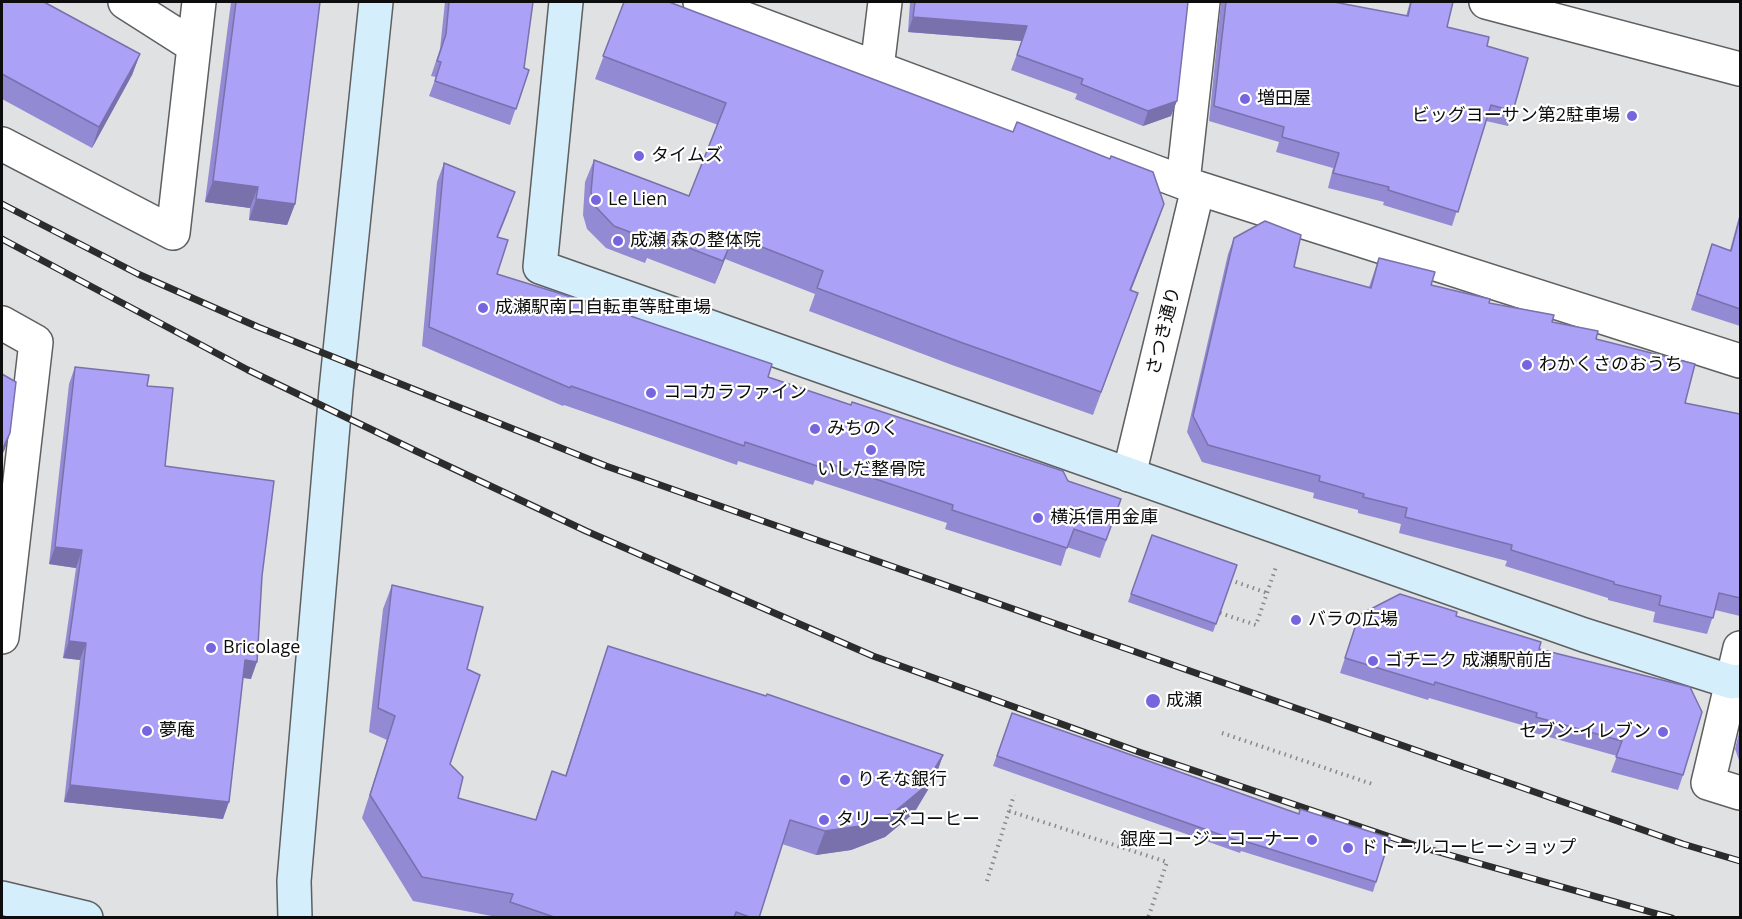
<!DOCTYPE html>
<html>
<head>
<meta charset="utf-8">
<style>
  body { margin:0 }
  #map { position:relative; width:1742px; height:919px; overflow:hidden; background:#e0e1e3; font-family:"Open Sans",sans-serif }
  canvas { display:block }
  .frame { position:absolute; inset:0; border:3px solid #0d0d0e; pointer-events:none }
</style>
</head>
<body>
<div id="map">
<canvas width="1742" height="919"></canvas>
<div class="frame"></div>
</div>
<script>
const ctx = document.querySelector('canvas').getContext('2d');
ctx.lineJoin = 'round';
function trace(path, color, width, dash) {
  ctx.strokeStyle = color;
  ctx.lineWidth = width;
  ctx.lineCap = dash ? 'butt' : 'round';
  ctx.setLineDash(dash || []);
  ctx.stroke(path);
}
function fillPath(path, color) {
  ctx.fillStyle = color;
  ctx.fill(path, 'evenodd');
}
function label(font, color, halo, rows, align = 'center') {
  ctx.font = font + ' "Open Sans","Noto Sans JP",sans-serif';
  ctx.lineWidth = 4.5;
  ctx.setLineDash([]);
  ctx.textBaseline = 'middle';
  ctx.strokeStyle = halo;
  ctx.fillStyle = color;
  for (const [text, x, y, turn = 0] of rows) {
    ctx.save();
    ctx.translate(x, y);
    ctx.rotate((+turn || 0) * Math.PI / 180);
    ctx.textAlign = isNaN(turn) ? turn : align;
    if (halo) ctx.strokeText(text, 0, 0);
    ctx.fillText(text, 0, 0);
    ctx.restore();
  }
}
const street = new Path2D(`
  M 125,2 L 194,46
  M 700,2 L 1198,188 L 1740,361
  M 1486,2 L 1740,69
  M 877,68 L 885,2
  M 2,144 L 173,233 L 199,2
  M 1183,182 L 1203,2
  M 2,323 L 36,342 L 2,637
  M 1129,475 L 1198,188
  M 1740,648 L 1708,783 L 1740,793`);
const secondary = new Path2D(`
  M 566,2 L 540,267 L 1584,635 L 1732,682 L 1740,681
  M 2,898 L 86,918
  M 295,918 L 294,881 L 336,390 L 376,2`);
trace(street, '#5e5f60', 36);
trace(secondary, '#5e5f60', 36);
trace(new Path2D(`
  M 1230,580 L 1267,593
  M 1220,613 L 1256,625 L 1276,567
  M 1222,733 L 1375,785
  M 1009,811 L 1167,862 L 1148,918
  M 987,881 L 1014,795`), '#89898b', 4, [1.5, 4.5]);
trace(street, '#fff', 33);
trace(secondary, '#d4eefb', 33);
const rail = new Path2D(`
  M 2,204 L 138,274 L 258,327 L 606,466 L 1683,844 L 1740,861
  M 2,239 L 248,370 L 416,451 L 586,531 L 873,656 L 1139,752 L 1414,845 L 1672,918`);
trace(rail, '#2c2c2d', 7);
trace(rail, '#fff', 4.5, [14]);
fillPath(new Path2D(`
  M 2,2 L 140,54 L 132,75 L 92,148 L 2,99 Z
  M 231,2 L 320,2 L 295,204 L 287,225 L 249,220 L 250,208 L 205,202 Z
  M 445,2 L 533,2 L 524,68 L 529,70 L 510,125 L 429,96 L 436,77 L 431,76 L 440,49 Z
  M 624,2 L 1164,204 L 1131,290 L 1138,293 L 1093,415 L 952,365 L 809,311 L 815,294 L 725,259 L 715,284 L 647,258 L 645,263 L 606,248 L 587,229 L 583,215 L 585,182 L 594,160 L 689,196 L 718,125 L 595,79 Z
  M 910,2 L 1188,2 L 1171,116 L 1143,126 L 1075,99 L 1077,94 L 1011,70 L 1022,41 L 908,32 Z
  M 1221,2 L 1334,2 L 1406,16 L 1410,2 L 1453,2 L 1447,27 L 1487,46 L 1513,111 L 1508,126 L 1486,121 L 1452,226 L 1383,205 L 1384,202 L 1328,188 L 1333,168 L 1276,152 L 1279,142 L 1209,121 Z
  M 444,163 L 509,210 L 498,237 L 497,274 L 768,377 L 1121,499 L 1100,558 L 1067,547 L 1061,566 L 945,529 L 947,523 L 815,480 L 813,485 L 738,461 L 737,465 L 564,405 L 563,406 L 422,346 L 437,182 Z
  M 1740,213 L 1740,326 L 1691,310 L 1712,244 L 1730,250 Z
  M 1234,238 L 1294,267 L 1369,287 L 1379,258 L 1431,285 L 1552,322 L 1596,339 L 1685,403 L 1740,414 L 1740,616 L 1715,610 L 1707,634 L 1653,622 L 1655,612 L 1608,600 L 1608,598 L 1505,566 L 1507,561 L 1399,533 L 1401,524 L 1358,513 L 1358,510 L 1313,498 L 1314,493 L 1202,462 L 1187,432 L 1228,254 Z
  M 75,367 L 147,386 L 165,466 L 251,679 L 243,678 L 223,819 L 64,802 L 80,660 L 63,658 L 76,568 L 49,564 L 69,384 Z
  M 1152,535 L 1237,565 L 1213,632 L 1128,602 Z
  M 392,585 L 467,669 L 450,764 L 458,798 L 535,820 L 552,771 L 565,776 L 608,646 L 943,755 L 935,778 L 914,813 L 885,837 L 851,850 L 816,855 L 782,844 L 759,918 L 502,918 L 413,901 L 362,818 L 387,740 L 369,732 L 383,609 Z
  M 1359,615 L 1456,616 L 1539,649 L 1683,775 L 1678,790 L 1611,772 L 1617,756 L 1531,732 L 1532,728 L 1429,698 L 1428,700 L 1340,673 Z
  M 1012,713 L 1376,882 L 1373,892 L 1241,851 L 1240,853 L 993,766 Z
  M 1740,729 L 1740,763 L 1735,749 Z`), '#938ad4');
fillPath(new Path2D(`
  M 913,17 L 1027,26 L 1022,41 L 908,32 Z
  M 140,54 L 132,75 L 92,148 L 99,127 Z
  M 1177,101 L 1171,116 L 1143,126 L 1148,111 Z
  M 213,181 L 258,187 L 250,208 L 205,202 Z
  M 256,199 L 295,204 L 287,225 L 249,220 Z
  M 1164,204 L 1156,227 L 1122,313 L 1130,290 Z
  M 734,236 L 725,259 L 715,284 L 723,261 Z
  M 10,433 L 5,449 L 2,455 L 2,450 Z
  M 55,547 L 82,550 L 76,568 L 49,564 Z
  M 69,641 L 86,643 L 80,660 L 63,658 Z
  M 245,660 L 257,662 L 251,679 L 239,677 Z
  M 943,755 L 935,778 L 914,813 L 885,837 L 851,850 L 816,855 L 825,831 Z
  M 70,785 L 229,802 L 223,819 L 64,802 Z`), '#7871ac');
const building = new Path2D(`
  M 2,2 L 44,2 L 140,54 L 99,127 L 2,74 Z
  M 236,2 L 320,2 L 295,204 L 256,199 L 258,187 L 213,181 Z
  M 449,2 L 533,2 L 524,68 L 529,70 L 516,109 L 435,81 L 441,62 L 437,61 L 446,34 Z
  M 624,2 L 669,2 L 1013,132 L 1017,122 L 1110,159 L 1111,156 L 1153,172 L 1164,204 L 1130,290 L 1138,293 L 1101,392 L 960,342 L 817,288 L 823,271 L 734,236 L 723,261 L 655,235 L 653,241 L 614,226 L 595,206 L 591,192 L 594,160 L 689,196 L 726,103 L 603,56 Z
  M 915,2 L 1188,2 L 1177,101 L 1148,111 L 1081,84 L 1083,79 L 1017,55 L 1027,26 L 913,17 Z
  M 1226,2 L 1334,2 L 1408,16 L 1411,2 L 1453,2 L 1447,27 L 1489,37 L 1487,46 L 1528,58 L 1513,111 L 1491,105 L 1458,212 L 1388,190 L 1389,187 L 1333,173 L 1339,153 L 1282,137 L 1284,127 L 1214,106 Z
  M 444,163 L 515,192 L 497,237 L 508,240 L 497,274 L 610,309 L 772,364 L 768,377 L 851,405 L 852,402 L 1063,471 L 1068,481 L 1121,499 L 1106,540 L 1074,529 L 1067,548 L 952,510 L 953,505 L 822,461 L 820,467 L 745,442 L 744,446 L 571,386 L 570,388 L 429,327 Z
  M 1740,217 L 1740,309 L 1697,294 L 1712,244 L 1731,251 Z
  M 1265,221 L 1301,235 L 1294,267 L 1371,288 L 1379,258 L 1435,272 L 1431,285 L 1490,299 L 1489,303 L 1554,315 L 1552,322 L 1598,331 L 1596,339 L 1695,364 L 1685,403 L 1740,414 L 1740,598 L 1719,593 L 1713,618 L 1659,605 L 1661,596 L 1614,584 L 1614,582 L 1511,550 L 1512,545 L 1405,517 L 1407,508 L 1363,497 L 1364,494 L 1319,481 L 1320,476 L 1208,445 L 1193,416 L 1234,238 Z
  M 75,367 L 149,375 L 147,386 L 173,388 L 165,466 L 274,481 L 262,576 L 257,662 L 245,660 L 229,802 L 70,785 L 86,643 L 69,641 L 82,550 L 55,547 Z
  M 2,374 L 16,382 L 10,433 L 2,450 Z
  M 1152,535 L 1237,565 L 1216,624 L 1131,594 Z
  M 392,585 L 483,607 L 467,669 L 480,675 L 450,764 L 463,777 L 458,798 L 536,820 L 552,771 L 566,776 L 608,646 L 766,696 L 767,694 L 943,755 L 922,789 L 893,813 L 860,826 L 825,831 L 790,820 L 759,918 L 752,918 L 736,912 L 734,918 L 557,918 L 510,902 L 513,894 L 422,877 L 370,795 L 395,716 L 378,708 Z
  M 1400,594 L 1457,612 L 1456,616 L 1541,642 L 1539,649 L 1690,687 L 1702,712 L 1683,775 L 1616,757 L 1622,741 L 1536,717 L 1537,713 L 1435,682 L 1434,685 L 1345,658 L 1359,615 Z
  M 1012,713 L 1299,814 L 1300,809 L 1390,838 L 1376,882 L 1244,841 L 1244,843 L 997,756 Z`);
fillPath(building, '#aba1f6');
trace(building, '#7871ac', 1.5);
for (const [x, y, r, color] of [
  [1245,99,6,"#7665df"],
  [1632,116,6,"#7665df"],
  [639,156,6,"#7665df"],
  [596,200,6,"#7665df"],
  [618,241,6,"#7665df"],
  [483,308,6,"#7665df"],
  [1527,365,6,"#7665df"],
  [651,393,6,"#7665df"],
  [815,429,6,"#7665df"],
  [871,450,6,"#7665df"],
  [1038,518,6,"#7665df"],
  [1296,620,6,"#7665df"],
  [211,648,6,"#7665df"],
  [1373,661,6,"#7665df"],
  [1153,701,8,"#7665df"],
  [147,731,6,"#7665df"],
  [1663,732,6,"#7665df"],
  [845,780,6,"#7665df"],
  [824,820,6,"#7665df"],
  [1312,840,6,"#7665df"],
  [1348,848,6,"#7665df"]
]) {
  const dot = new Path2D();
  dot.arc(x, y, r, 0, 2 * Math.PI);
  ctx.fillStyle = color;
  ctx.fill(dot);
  trace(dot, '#fff', 2);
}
label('18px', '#0d0d0e', '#fff', [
  ["増田屋",1257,99],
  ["ビッグヨーサン第2駐車場",1620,116,"right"],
  ["タイムズ",651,156],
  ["Le Lien",608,200],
  ["成瀬 森の整体院",630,241],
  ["成瀬駅南口自転車等駐車場",495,308],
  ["わかくさのおうち",1539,365],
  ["ココカラファイン",663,393],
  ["みちのく",827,429],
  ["いしだ整骨院",871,470,"center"],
  ["横浜信用金庫",1050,518],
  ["バラの広場",1308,620],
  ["Bricolage",223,648],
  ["ゴチニク 成瀬駅前店",1385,661],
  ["成瀬",1166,701],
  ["夢庵",159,731],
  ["セブン-イレブン",1651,732,"right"],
  ["りそな銀行",857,780],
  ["タリーズコーヒー",836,820],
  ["銀座コージーコーナー",1300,840,"right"],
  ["ドトールコーヒーショップ",1360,848]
], 'left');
label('18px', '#0d0d0e', '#fff', [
  ["さつき通り",1164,331,-76]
]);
</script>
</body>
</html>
